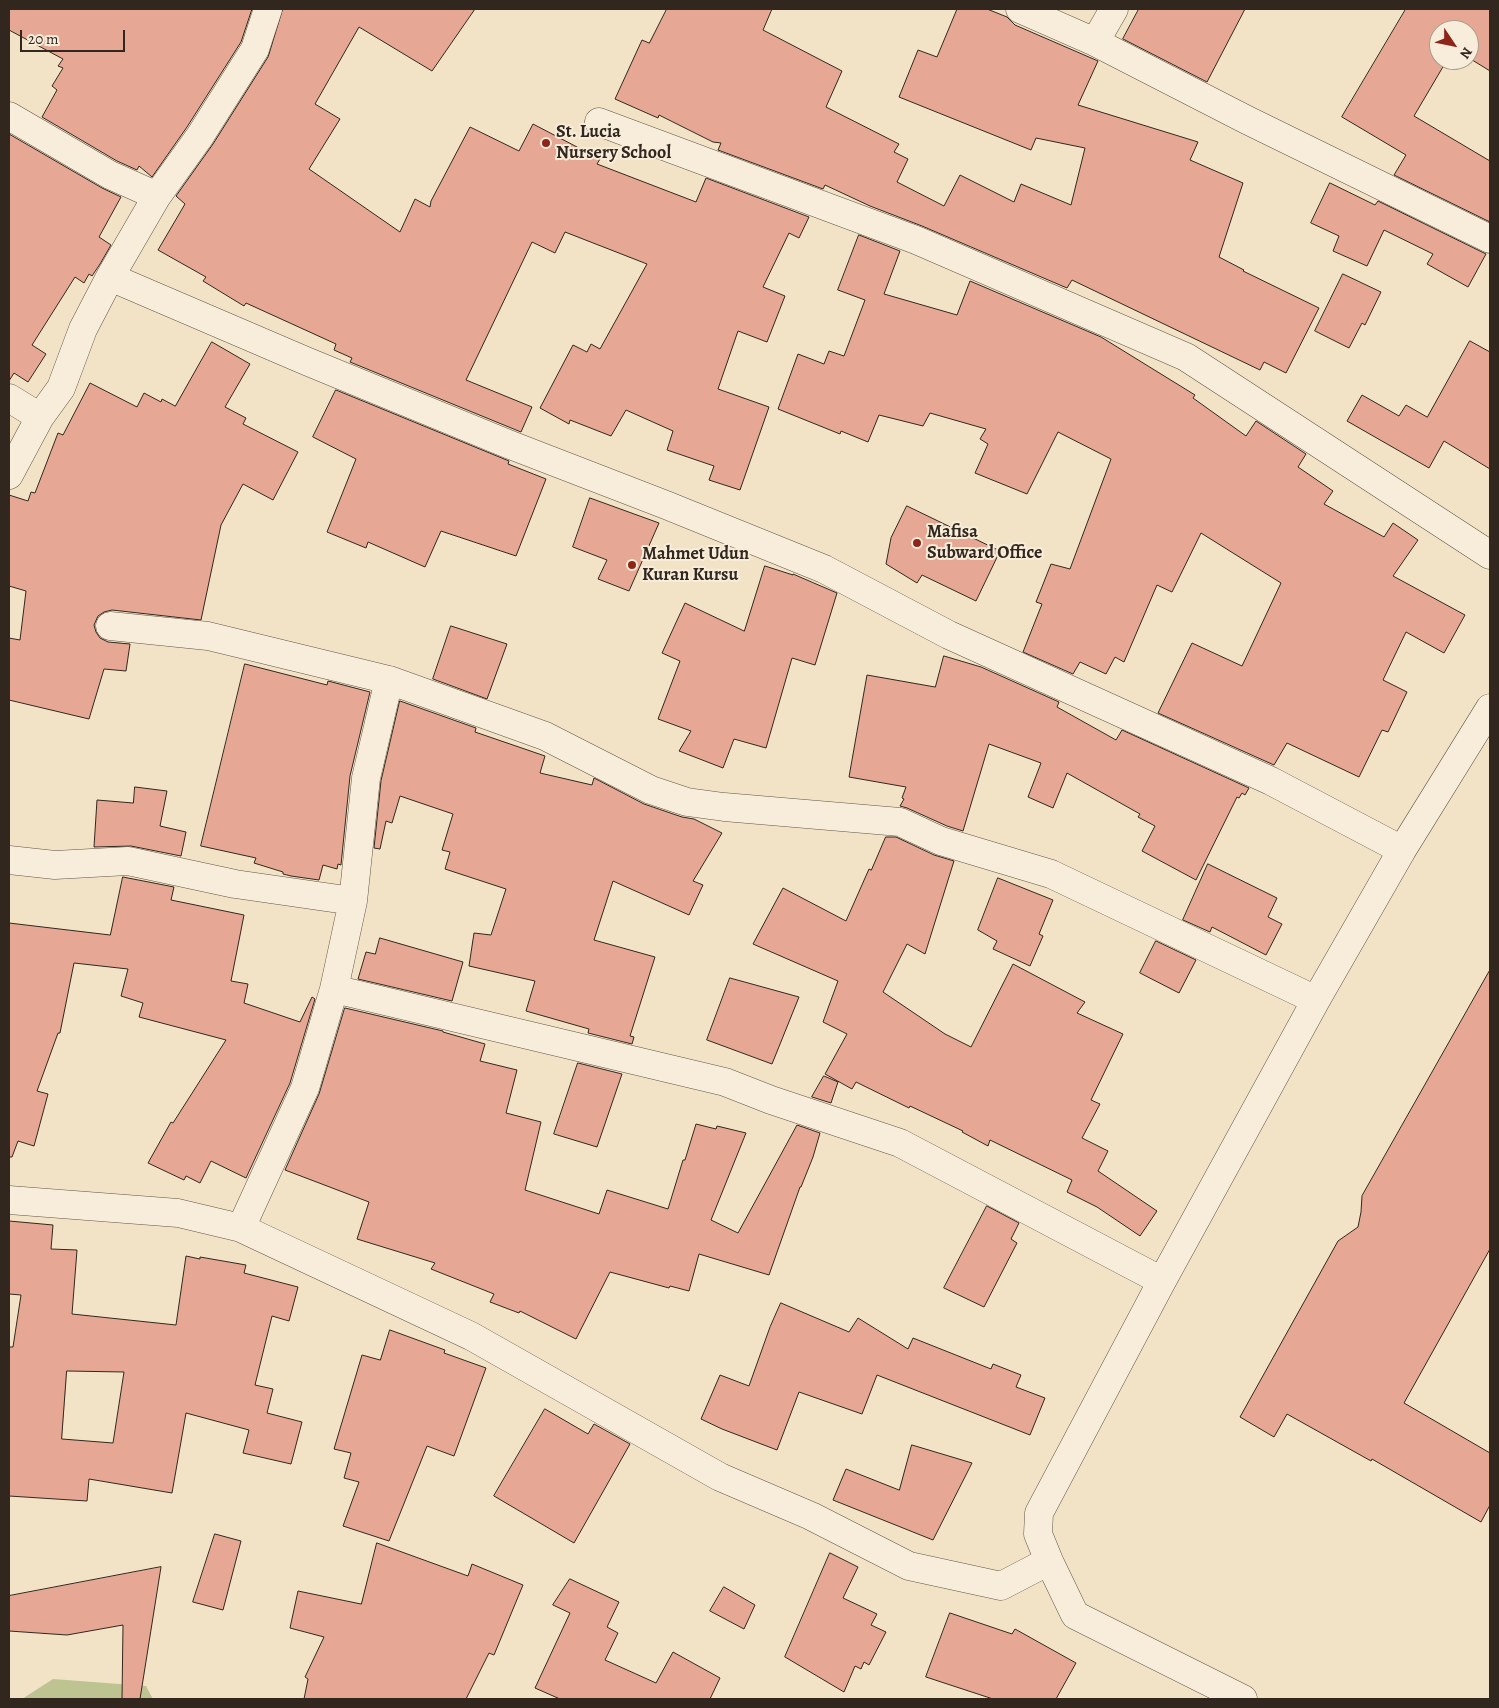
<!DOCTYPE html>
<html>
<head>
<meta charset="utf-8">
<style>
  body { margin:0 }
  #map { position:relative; width:1499px; height:1708px; overflow:hidden; background:#f2e3c6; font-family:Alegreya,serif }
  canvas { display:block }
  .frame { position:absolute; inset:0; border:10px solid #31271e; pointer-events:none }
  .north { position:absolute; left:1429px; top:20px; width:50px; height:50px; box-sizing:border-box; background:#f7edda; border:1px solid #a89e8f; border-radius:50%; rotate:124deg; font-size:14px; font-weight:700; line-height:20px; text-align:center; color:#31271e }
  .north::after { content:''; display:block; margin:auto; width:18px; height:22px; background:#8f2418; clip-path:polygon(50% 0,100% 100%,50% 72%,0 100%) }
  .scale { position:absolute; left:20px; top:30px; width:105px; height:22px; box-sizing:border-box; border:2px solid #31271e; border-top:0; padding-left:6px; font-size:15px; line-height:18px; white-space:nowrap; color:#31271e; -webkit-text-stroke:4px #f7edda; paint-order:stroke }
</style>
</head>
<body>
<div id="map">
<canvas width="1499" height="1708"></canvas>
<div class="frame"></div>
<div class="north">N</div>
<div class="scale">20 m</div>
</div>
<script>
const ctx = document.querySelector('canvas').getContext('2d');
ctx.lineJoin = 'round';
function fillPath(path, color) {
  ctx.fillStyle = color;
  ctx.fill(path, 'evenodd');
}
function trace(path, color, width, dash) {
  ctx.strokeStyle = color;
  ctx.lineWidth = width;
  ctx.lineCap = dash ? 'butt' : 'round';
  ctx.setLineDash(dash || []);
  ctx.stroke(path);
}
function label(font, color, halo, rows, align = 'center') {
  ctx.font = font + ' Alegreya,serif';
  ctx.lineWidth = 4;
  ctx.setLineDash([]);
  ctx.textBaseline = 'middle';
  ctx.strokeStyle = halo;
  ctx.fillStyle = color;
  for (const [text, x, y, turn = 0] of rows) {
    ctx.save();
    ctx.translate(x, y);
    ctx.rotate((+turn || 0) * Math.PI / 180);
    ctx.textAlign = isNaN(turn) ? turn : align;
    if (halo) ctx.strokeText(text, 0, 0);
    ctx.fillText(text, 0, 0);
    ctx.restore();
  }
}
fillPath(new Path2D(`
  M 53,1679 L 146,1686 L 153,1699 L 22,1699 Z`), '#bec392');
const building = new Path2D(`
  M 9,9 L 252,9 L 241,42 L 187,127 L 152,177 L 139,166 L 137,170 L 117,161 L 42,117 L 57,90 L 52,86 L 63,68 L 58,66 L 63,59 L 9,30 Z
  M 283,9 L 475,9 L 432,71 L 359,27 L 315,104 L 340,119 L 309,169 L 400,232 L 415,199 L 430,207 L 431,201 L 470,127 L 519,151 L 533,124 L 600,159 L 597,164 L 696,202 L 706,178 L 809,217 L 799,238 L 789,233 L 763,287 L 785,296 L 767,342 L 738,331 L 718,389 L 769,407 L 740,490 L 709,480 L 714,466 L 667,450 L 673,431 L 626,410 L 611,436 L 570,420 L 569,424 L 540,408 L 573,345 L 587,352 L 591,344 L 600,349 L 647,264 L 565,232 L 555,253 L 532,242 L 466,380 L 532,407 L 521,432 L 350,362 L 352,358 L 334,350 L 336,344 L 246,303 L 244,306 L 203,281 L 206,277 L 158,250 L 185,204 L 176,196 L 213,144 L 268,57 Z
  M 667,9 L 772,9 L 763,30 L 842,71 L 826,107 L 899,144 L 894,152 L 908,159 L 897,182 L 944,206 L 960,175 L 1014,202 L 1021,184 L 1071,205 L 1085,148 L 1036,138 L 1031,150 L 899,97 L 918,50 L 937,57 L 957,9 L 987,9 L 1007,17 L 1015,25 L 1098,61 L 1078,105 L 1198,142 L 1190,160 L 1243,183 L 1219,257 L 1244,270 L 1243,271 L 1319,308 L 1286,373 L 1264,362 L 1260,370 L 1072,280 L 1067,288 L 922,226 L 870,206 L 825,185 L 823,189 L 718,150 L 721,143 L 713,142 L 659,115 L 658,118 L 615,99 L 642,40 L 649,43 Z
  M 1139,9 L 1245,9 L 1207,82 L 1123,39 Z
  M 1406,9 L 1490,9 L 1490,71 L 1469,58 L 1469,30 L 1439,30 L 1439,60 L 1447,60 L 1414,116 L 1490,161 L 1490,222 L 1394,175 L 1406,155 L 1342,117 Z
  M 9,134 L 102,188 L 121,197 L 99,237 L 111,245 L 100,264 L 92,276 L 89,274 L 84,283 L 75,277 L 32,345 L 46,354 L 28,382 L 14,373 L 9,381 Z
  M 1330,183 L 1375,205 L 1378,201 L 1486,254 L 1468,287 L 1427,264 L 1433,254 L 1384,230 L 1367,266 L 1333,251 L 1339,236 L 1311,223 Z
  M 859,235 L 900,251 L 884,294 L 957,315 L 970,281 L 1101,337 L 1195,395 L 1193,398 L 1246,436 L 1256,421 L 1306,454 L 1298,467 L 1333,491 L 1324,504 L 1384,537 L 1393,523 L 1418,540 L 1393,576 L 1465,615 L 1444,653 L 1406,632 L 1383,680 L 1407,692 L 1388,732 L 1382,730 L 1359,777 L 1287,743 L 1274,765 L 1158,713 L 1192,643 L 1242,666 L 1281,583 L 1201,533 L 1172,592 L 1157,585 L 1124,662 L 1115,657 L 1106,674 L 1080,662 L 1073,674 L 1023,652 L 1042,604 L 1036,602 L 1051,564 L 1070,569 L 1111,459 L 1058,432 L 1027,494 L 975,473 L 988,444 L 980,439 L 986,429 L 930,413 L 923,426 L 879,415 L 868,442 L 841,431 L 840,434 L 778,409 L 798,354 L 824,364 L 829,351 L 844,356 L 865,300 L 838,290 Z
  M 1343,274 L 1381,292 L 1365,325 L 1362,323 L 1349,348 L 1315,331 Z
  M 1470,341 L 1490,352 L 1490,469 L 1444,441 L 1429,468 L 1347,421 L 1362,395 L 1399,416 L 1406,405 L 1427,417 Z
  M 212,342 L 250,364 L 225,407 L 246,418 L 243,424 L 298,452 L 273,500 L 243,484 L 221,525 L 201,620 L 112,610 L 104,612 L 98,616 L 94,625 L 96,632 L 100,638 L 108,642 L 130,644 L 126,671 L 104,669 L 89,719 L 9,700 L 9,638 L 20,640 L 26,591 L 9,586 L 9,495 L 28,501 L 31,492 L 35,493 L 58,433 L 63,435 L 90,383 L 137,407 L 144,393 L 161,402 L 162,399 L 175,406 Z
  M 336,390 L 509,461 L 508,464 L 546,479 L 516,556 L 441,531 L 425,567 L 368,542 L 366,548 L 327,532 L 356,459 L 313,437 Z
  M 590,498 L 659,523 L 629,591 L 598,579 L 607,560 L 573,547 Z
  M 907,506 L 1000,551 L 976,601 L 922,575 L 917,583 L 886,564 L 891,538 Z
  M 765,566 L 793,575 L 793,574 L 837,593 L 815,665 L 792,658 L 766,748 L 734,739 L 723,768 L 679,751 L 691,731 L 658,719 L 680,661 L 662,653 L 685,603 L 744,631 Z
  M 451,626 L 507,644 L 487,699 L 433,679 Z
  M 944,656 L 981,667 L 1059,702 L 1057,707 L 1116,740 L 1122,730 L 1249,788 L 1245,795 L 1242,793 L 1239,798 L 1237,797 L 1196,880 L 1142,851 L 1155,826 L 1138,817 L 1140,814 L 1067,773 L 1053,808 L 1028,797 L 1041,763 L 989,744 L 963,831 L 947,826 L 907,808 L 900,806 L 904,799 L 902,798 L 906,787 L 849,777 L 867,675 L 935,687 Z
  M 245,664 L 327,685 L 328,681 L 370,692 L 350,776 L 341,865 L 338,864 L 337,869 L 323,865 L 319,880 L 291,876 L 283,874 L 283,872 L 254,863 L 256,858 L 201,846 Z
  M 400,701 L 476,728 L 475,732 L 545,756 L 540,773 L 592,785 L 594,778 L 644,804 L 682,817 L 694,819 L 722,833 L 693,881 L 703,885 L 689,915 L 613,881 L 594,940 L 655,957 L 630,1036 L 634,1037 L 632,1044 L 588,1033 L 589,1029 L 526,1011 L 535,981 L 469,966 L 474,933 L 491,935 L 506,889 L 445,869 L 450,852 L 442,850 L 453,814 L 400,796 L 392,823 L 386,821 L 380,849 L 374,848 L 381,781 Z
  M 135,787 L 167,791 L 160,826 L 186,832 L 181,856 L 131,846 L 94,847 L 97,800 L 133,803 Z
  M 886,837 L 896,837 L 934,855 L 954,861 L 925,954 L 907,944 L 883,992 L 945,1034 L 971,1047 L 1013,964 L 1085,1002 L 1077,1013 L 1123,1034 L 1091,1100 L 1100,1104 L 1082,1138 L 1108,1151 L 1098,1171 L 1157,1211 L 1140,1236 L 1097,1207 L 1067,1192 L 1072,1180 L 990,1140 L 988,1146 L 962,1132 L 963,1131 L 910,1106 L 909,1108 L 856,1082 L 852,1089 L 825,1074 L 847,1034 L 823,1022 L 838,981 L 753,944 L 783,888 L 846,921 L 869,869 L 871,870 Z
  M 1208,864 L 1277,898 L 1268,917 L 1282,924 L 1266,955 L 1212,927 L 1210,932 L 1183,920 Z
  M 123,877 L 174,887 L 171,900 L 244,915 L 231,981 L 248,984 L 244,1003 L 300,1022 L 312,997 L 315,999 L 290,1083 L 246,1178 L 211,1161 L 200,1183 L 186,1176 L 184,1180 L 148,1163 L 171,1122 L 173,1123 L 226,1040 L 139,1017 L 143,1003 L 121,996 L 128,969 L 74,963 L 60,1033 L 58,1033 L 37,1091 L 48,1094 L 34,1146 L 18,1141 L 12,1157 L 9,1157 L 9,923 L 110,935 Z
  M 998,878 L 1053,900 L 1039,934 L 1043,936 L 1030,966 L 993,949 L 997,941 L 978,930 Z
  M 380,938 L 463,962 L 452,1001 L 358,979 L 366,952 L 375,954 Z
  M 1156,941 L 1196,960 L 1179,993 L 1140,973 Z
  M 1490,970 L 1490,1249 L 1404,1403 L 1490,1453 L 1490,1505 L 1481,1522 L 1372,1459 L 1371,1461 L 1287,1414 L 1274,1437 L 1240,1417 L 1338,1241 L 1358,1227 L 1361,1212 L 1362,1196 Z
  M 730,978 L 799,997 L 772,1064 L 707,1040 Z
  M 345,1008 L 443,1031 L 443,1032 L 485,1044 L 480,1061 L 517,1070 L 506,1113 L 541,1122 L 525,1190 L 599,1214 L 607,1190 L 668,1209 L 683,1160 L 685,1160 L 696,1124 L 716,1129 L 717,1126 L 746,1133 L 711,1220 L 738,1233 L 797,1125 L 820,1133 L 813,1157 L 801,1187 L 800,1187 L 769,1275 L 699,1254 L 689,1291 L 670,1286 L 669,1288 L 610,1272 L 576,1339 L 520,1311 L 519,1313 L 490,1302 L 494,1294 L 431,1269 L 435,1263 L 357,1239 L 369,1202 L 285,1170 L 319,1094 Z
  M 578,1063 L 622,1074 L 597,1147 L 554,1134 Z
  M 824,1076 L 838,1082 L 831,1103 L 812,1097 Z
  M 987,1206 L 1019,1223 L 1011,1239 L 1017,1243 L 984,1307 L 944,1288 Z
  M 9,1221 L 53,1225 L 51,1249 L 77,1250 L 72,1314 L 176,1325 L 186,1256 L 200,1259 L 200,1257 L 246,1265 L 244,1273 L 298,1287 L 289,1321 L 272,1316 L 255,1385 L 273,1389 L 267,1413 L 302,1422 L 291,1464 L 243,1453 L 249,1430 L 186,1413 L 172,1493 L 89,1479 L 87,1501 L 9,1496 L 9,1347 L 13,1347 L 21,1295 L 9,1294 ZM 67,1371 L 124,1372 L 113,1443 L 62,1439 Z
  M 781,1303 L 849,1332 L 858,1318 L 908,1349 L 913,1338 L 991,1369 L 993,1364 L 1021,1375 L 1016,1387 L 1045,1398 L 1030,1435 L 877,1375 L 862,1414 L 799,1392 L 777,1450 L 722,1429 L 701,1419 L 720,1375 L 749,1386 L 770,1327 Z
  M 390,1330 L 445,1350 L 444,1353 L 486,1368 L 454,1456 L 427,1446 L 389,1541 L 343,1526 L 359,1482 L 344,1478 L 351,1453 L 334,1449 L 362,1355 L 380,1360 Z
  M 545,1409 L 588,1434 L 594,1424 L 630,1444 L 574,1543 L 494,1496 Z
  M 912,1445 L 972,1463 L 933,1540 L 833,1500 L 846,1469 L 899,1490 Z
  M 215,1534 L 241,1541 L 223,1610 L 193,1602 Z
  M 377,1543 L 468,1576 L 472,1564 L 523,1585 L 494,1655 L 489,1653 L 466,1699 L 304,1699 L 308,1679 L 305,1677 L 324,1637 L 290,1628 L 298,1591 L 361,1604 Z
  M 830,1553 L 858,1567 L 843,1598 L 877,1614 L 871,1625 L 886,1632 L 869,1665 L 864,1662 L 861,1669 L 855,1666 L 844,1692 L 785,1657 Z
  M 161,1567 L 140,1699 L 122,1699 L 123,1625 L 67,1635 L 9,1631 L 9,1596 Z
  M 570,1579 L 619,1602 L 607,1627 L 618,1633 L 605,1660 L 656,1683 L 673,1652 L 720,1678 L 710,1699 L 560,1699 L 535,1688 L 570,1613 L 553,1605 Z
  M 724,1587 L 755,1605 L 744,1629 L 710,1611 Z
  M 950,1613 L 1012,1634 L 1015,1629 L 1076,1663 L 1056,1699 L 993,1699 L 926,1677 Z`);
fillPath(building, '#e6a894');
trace(building, '#31271e', 1);
const minor = new Path2D(`
  M 1020,9 L 1095,42 L 1247,120 L 1490,239
  M 1095,42 L 1114,9
  M 9,116 L 110,175 L 157,196
  M 599,122 L 916,240 L 1186,357 L 1490,555
  M 110,277 L 306,361 L 508,444 L 666,505 L 824,569 L 949,635 L 1271,781 L 1402,850
  M 9,398 L 40,417
  M 9,475 L 40,417 L 61,388 L 83,329 L 110,277 L 157,196 L 200,136 L 255,49 L 268,9
  M 110,626 L 208,636 L 389,680 L 545,736 L 651,790 L 687,802 L 724,807 L 900,822 L 941,841 L 1051,874 L 1316,1000
  M 9,860 L 55,865 L 128,861 L 235,884 L 353,901
  M 334,989 L 725,1082 L 771,1100 L 900,1143 L 1162,1281
  M 9,1200 L 178,1213 L 241,1228 L 471,1336 L 720,1477 L 811,1516 L 909,1566 L 1001,1586 L 1049,1561
  M 241,1228 L 305,1088 L 334,989 L 353,901 L 366,778 L 389,680
  M 1243,1699 L 1075,1615 L 1049,1561 L 1038,1534 L 1039,1513 L 1162,1281 L 1316,1000 L 1402,850 L 1490,708`);
trace(minor, '#615648', 29);
trace(minor, '#f7edda', 28);
for (const [x, y, r, color] of [
  [546,143,5,"#8f2418"],
  [917,543,5,"#8f2418"],
  [632,565,5,"#8f2418"]
]) {
  const dot = new Path2D();
  dot.arc(x, y, r, 0, 2 * Math.PI);
  ctx.fillStyle = color;
  ctx.fill(dot);
  trace(dot, '#f7edda', 2);
}
label('bold 18px', '#31271e', '#f7edda', [
  ["St. Lucia",556,133],
  ["Nursery School",556,154],
  ["Mafisa",927,533],
  ["Subward Office",927,554],
  ["Mahmet Udun",642,555],
  ["Kuran Kursu",642,576]
], 'left');
</script>
</body>
</html>
